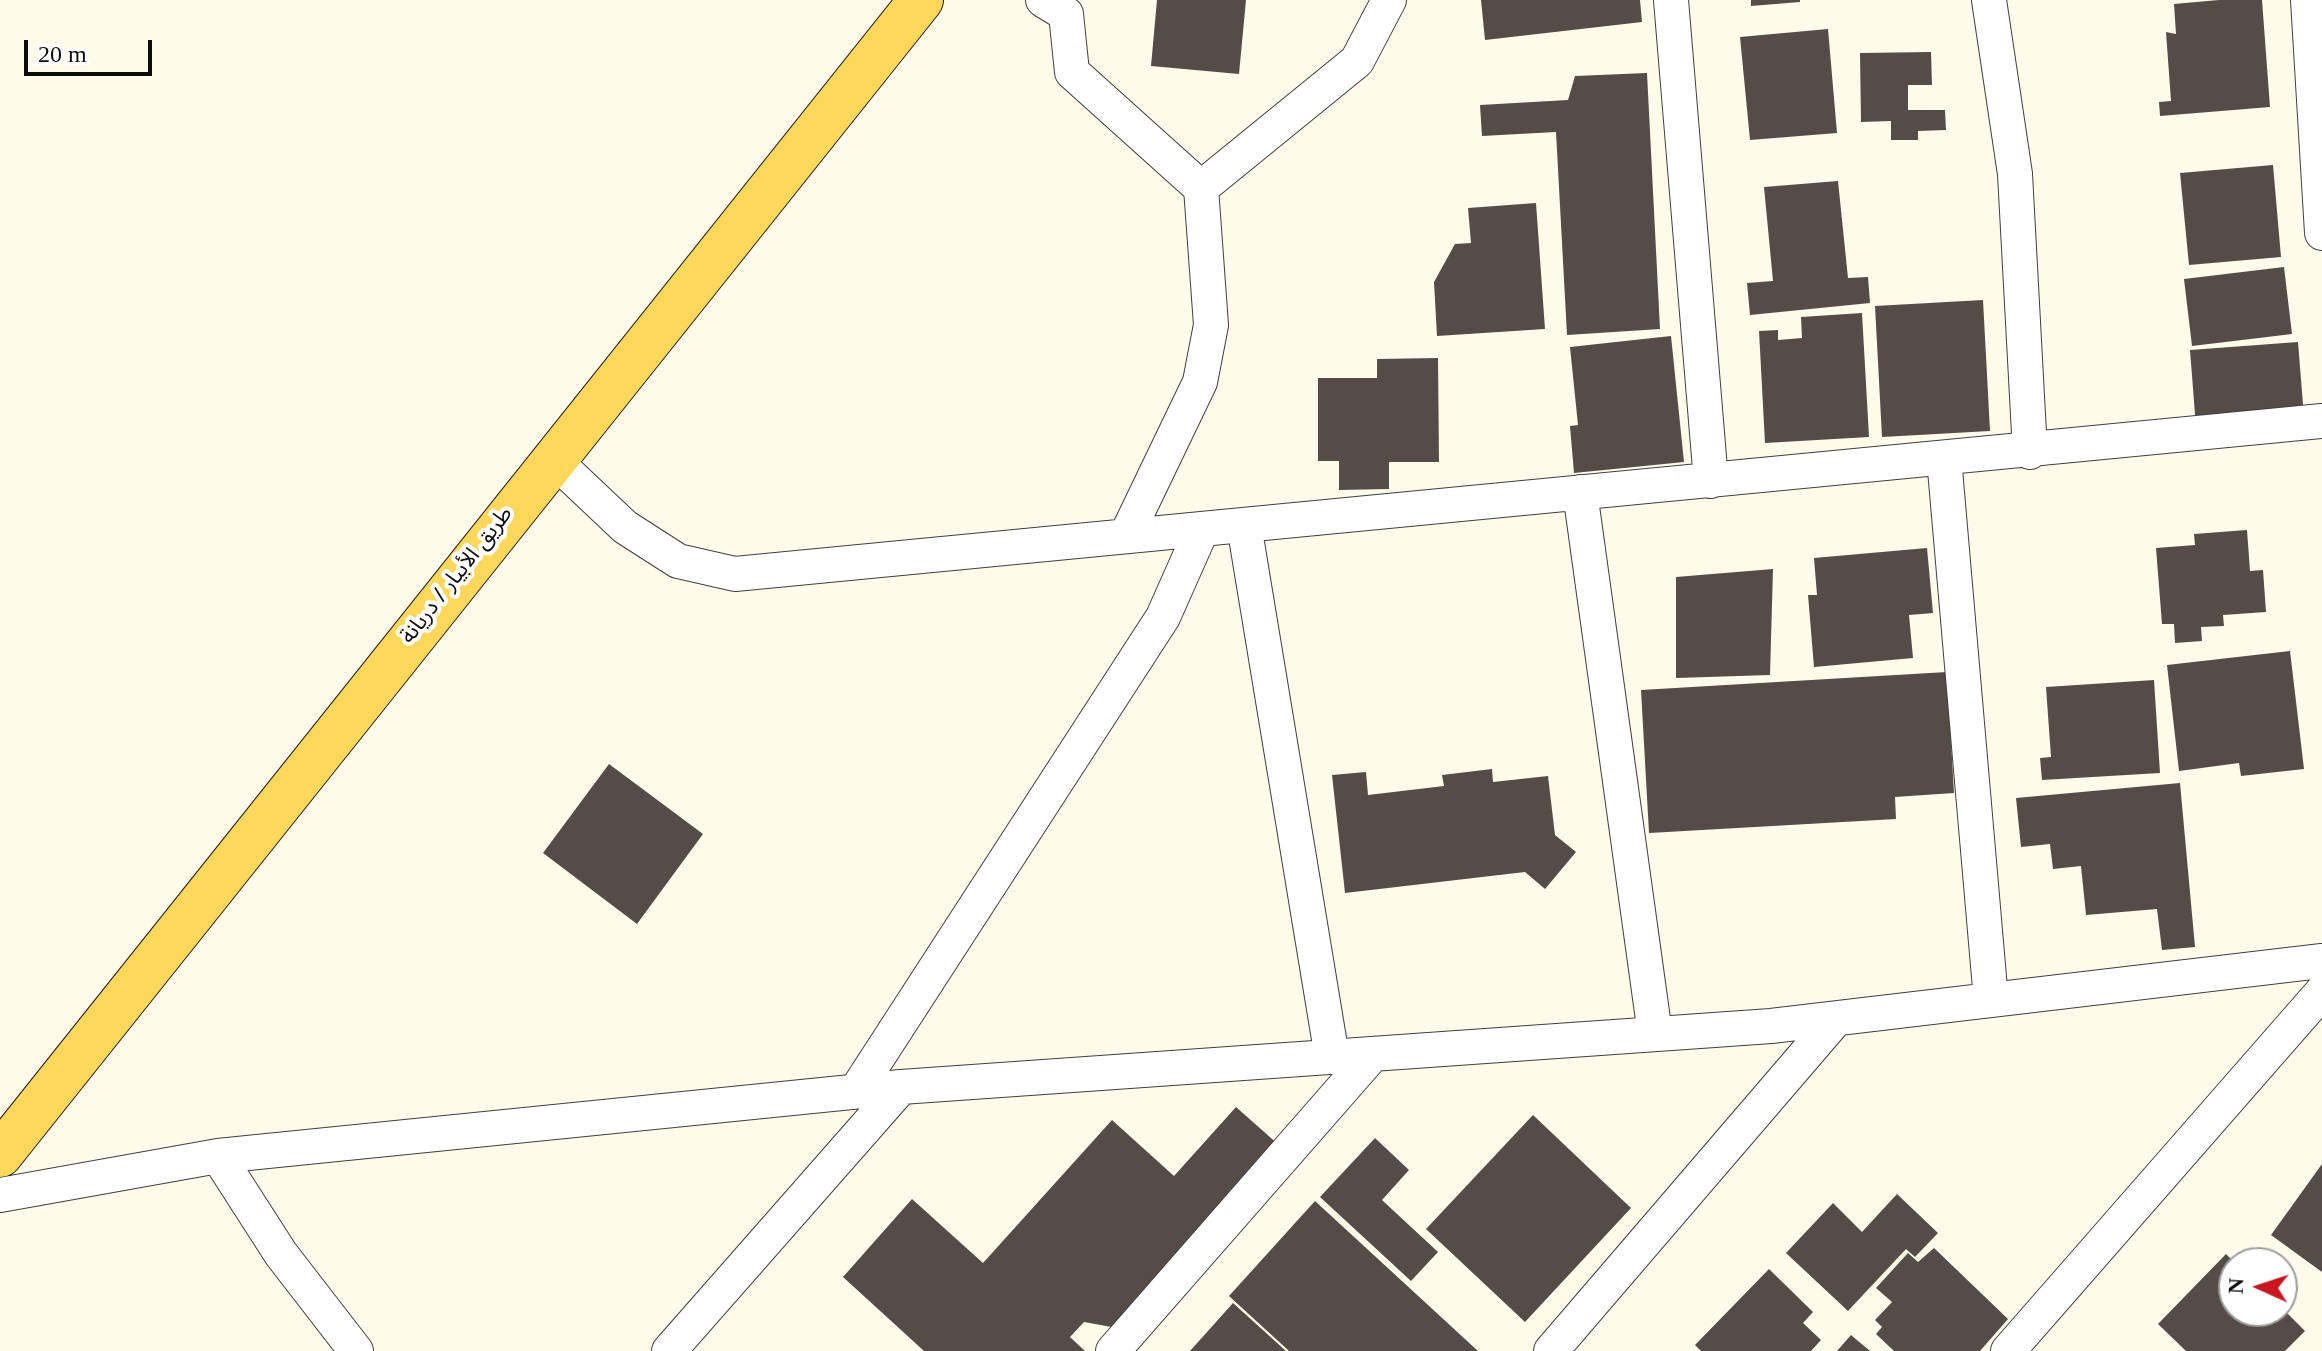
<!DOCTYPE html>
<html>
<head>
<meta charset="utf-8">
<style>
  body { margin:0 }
  #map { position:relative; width:2322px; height:1351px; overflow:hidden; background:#fffbea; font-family:Georgia,serif }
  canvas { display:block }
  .north { position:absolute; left:2218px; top:1247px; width:80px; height:80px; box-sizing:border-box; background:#fff; border:2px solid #9e9e9e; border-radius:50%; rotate:273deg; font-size:22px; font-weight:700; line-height:32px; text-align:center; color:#0c0c0c }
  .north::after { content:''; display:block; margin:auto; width:28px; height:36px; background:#c71821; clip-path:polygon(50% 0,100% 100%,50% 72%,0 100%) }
  .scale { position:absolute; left:24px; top:40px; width:128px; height:36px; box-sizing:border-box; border:4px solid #0c0c0c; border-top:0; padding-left:10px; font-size:24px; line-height:28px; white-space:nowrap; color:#0c0c0c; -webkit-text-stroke:6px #fff; paint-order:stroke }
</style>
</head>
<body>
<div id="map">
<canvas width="2322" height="1351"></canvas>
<div class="north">N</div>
<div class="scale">20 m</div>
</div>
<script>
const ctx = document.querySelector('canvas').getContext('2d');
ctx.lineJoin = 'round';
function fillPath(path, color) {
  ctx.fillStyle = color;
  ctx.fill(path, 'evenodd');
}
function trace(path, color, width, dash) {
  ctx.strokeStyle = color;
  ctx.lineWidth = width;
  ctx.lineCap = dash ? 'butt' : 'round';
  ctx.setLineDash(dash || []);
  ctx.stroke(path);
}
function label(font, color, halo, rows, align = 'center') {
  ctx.font = font + ' Georgia,"Noto Sans Arabic",serif';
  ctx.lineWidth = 8;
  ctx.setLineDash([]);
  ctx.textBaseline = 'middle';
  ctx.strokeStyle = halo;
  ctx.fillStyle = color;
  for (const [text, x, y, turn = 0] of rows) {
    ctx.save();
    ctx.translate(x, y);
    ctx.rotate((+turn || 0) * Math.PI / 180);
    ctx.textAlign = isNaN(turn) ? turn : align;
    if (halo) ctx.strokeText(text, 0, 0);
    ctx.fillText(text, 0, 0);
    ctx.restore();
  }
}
fillPath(new Path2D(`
  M 1157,0 L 1246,0 L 1239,74 L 1151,66 Z
  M 1481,0 L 1640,0 L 1642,22 L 1485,40 Z
  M 1751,0 L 1800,0 L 1800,2 L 1751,6 Z
  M 2219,0 L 2262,0 L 2270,107 L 2160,116 L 2159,102 L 2171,101 L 2166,32 L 2176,34 L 2174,4 Z
  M 1828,29 L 1837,133 L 1750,140 L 1740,37 Z
  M 1931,52 L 1932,85 L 1908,85 L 1908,110 L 1945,110 L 1946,130 L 1918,131 L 1918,140 L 1891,140 L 1891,121 L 1861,122 L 1860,53 Z
  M 1647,73 L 1660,329 L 1567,335 L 1556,132 L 1482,136 L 1480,105 L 1568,100 L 1575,76 Z
  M 2273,165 L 2281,257 L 2189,265 L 2180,173 Z
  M 1838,181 L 1848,278 L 1868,277 L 1870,303 L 1750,315 L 1747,283 L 1773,281 L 1764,187 Z
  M 1536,203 L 1545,329 L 1437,336 L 1434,282 L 1455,244 L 1471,243 L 1468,208 Z
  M 2284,267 L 2292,334 L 2192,346 L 2184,279 Z
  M 1983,300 L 1990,431 L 1882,437 L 1875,306 Z
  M 1862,313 L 1869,437 L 1765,443 L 1759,331 L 1778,330 L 1778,340 L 1802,338 L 1801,317 Z
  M 1671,336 L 1684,462 L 1574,473 L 1570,426 L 1578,425 L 1570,347 Z
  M 2298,342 L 2304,417 L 2196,427 L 2190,350 Z
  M 1438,358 L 1439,462 L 1389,462 L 1389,489 L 1339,490 L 1339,461 L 1318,461 L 1318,378 L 1377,378 L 1377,359 Z
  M 2247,530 L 2250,571 L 2263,570 L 2266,612 L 2223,615 L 2224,626 L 2201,627 L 2202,641 L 2175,643 L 2174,624 L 2162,624 L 2156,548 L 2195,545 L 2194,534 Z
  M 1927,548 L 1933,613 L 1909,615 L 1913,658 L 1814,667 L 1808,595 L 1817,595 L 1814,558 Z
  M 1773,569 L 1770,675 L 1676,678 L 1676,577 Z
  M 2290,651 L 2304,769 L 2241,776 L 2239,763 L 2179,771 L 2167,665 Z
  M 1947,672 L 1954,793 L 1895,797 L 1896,819 L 1649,833 L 1641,690 Z
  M 2154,680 L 2160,773 L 2042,780 L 2040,758 L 2051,757 L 2046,687 Z
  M 609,764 L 703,834 L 637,924 L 543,853 Z
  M 1492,769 L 1493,782 L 1548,776 L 1555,835 L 1576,852 L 1545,889 L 1525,872 L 1345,893 L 1332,775 L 1366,772 L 1368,795 L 1444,786 L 1442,775 Z
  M 2180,783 L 2195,947 L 2162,950 L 2157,909 L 2086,915 L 2081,866 L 2053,869 L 2050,844 L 2021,847 L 2016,798 Z
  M 1236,1107 L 1280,1146 L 1117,1328 L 1084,1322 L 1070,1337 L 1085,1351 L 924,1351 L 843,1277 L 912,1199 L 983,1263 L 1112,1120 L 1174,1176 Z
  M 1533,1115 L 1631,1208 L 1525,1322 L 1426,1229 Z
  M 1375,1138 L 1409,1170 L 1382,1200 L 1438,1252 L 1411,1281 L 1320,1197 Z
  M 2322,1164 L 2322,1272 L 2271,1235 Z
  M 1897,1194 L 1938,1233 L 1915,1257 L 1906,1249 L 1848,1311 L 1786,1253 L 1833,1203 L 1862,1232 Z
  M 1315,1201 L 1478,1351 L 1289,1351 L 1229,1296 Z
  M 1934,1248 L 2008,1319 L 1980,1351 L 1894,1351 L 1876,1334 L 1882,1327 L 1875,1320 L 1892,1302 L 1876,1288 L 1908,1253 L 1918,1262 Z
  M 2226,1254 L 2234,1262 L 2234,1311 L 2282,1308 L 2305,1331 L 2285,1351 L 2186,1351 L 2158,1324 Z
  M 1769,1269 L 1813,1312 L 1803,1323 L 1821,1340 L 1811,1351 L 1701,1351 L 1695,1345 Z
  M 1233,1303 L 1286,1351 L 1190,1351 Z
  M 1851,1335 L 1870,1351 L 1837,1351 Z`), '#554c47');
const minor = new Path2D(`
  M 1043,0 L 1066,14 L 1072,72 L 1201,188 L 1357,61 L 1389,0
  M 1671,0 L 1711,481
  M 1989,0 L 2015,174 L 2030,452
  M 2308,0 L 2322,233
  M 1944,458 L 1991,1000
  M 553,459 L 625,527 L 678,561 L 735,574 L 2322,421
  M 1580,492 L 1655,1034
  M 1244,525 L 1332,1057
  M 1126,536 L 1200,382 L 1211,325 L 1201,188
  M 856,1091 L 1163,617 L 1202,529
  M 218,1156 L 901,1087 L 1771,1026 L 2322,961
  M 0,1195 L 218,1156 L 281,1254 L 356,1351
  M 669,1351 L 901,1087
  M 1113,1351 L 1373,1054
  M 1551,1351 L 1836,1019
  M 2008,1351 L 2322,992`);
const primary = new Path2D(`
  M 0,1155 L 921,0`);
trace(minor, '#3f3f3f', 36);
trace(primary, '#1d1d1d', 46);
trace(minor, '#fff', 34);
trace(primary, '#ffd75a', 44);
label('22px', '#0c0c0c', '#fff', [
  ["طريق الأبيار / دريانة",459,577,-52]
]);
</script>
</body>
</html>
